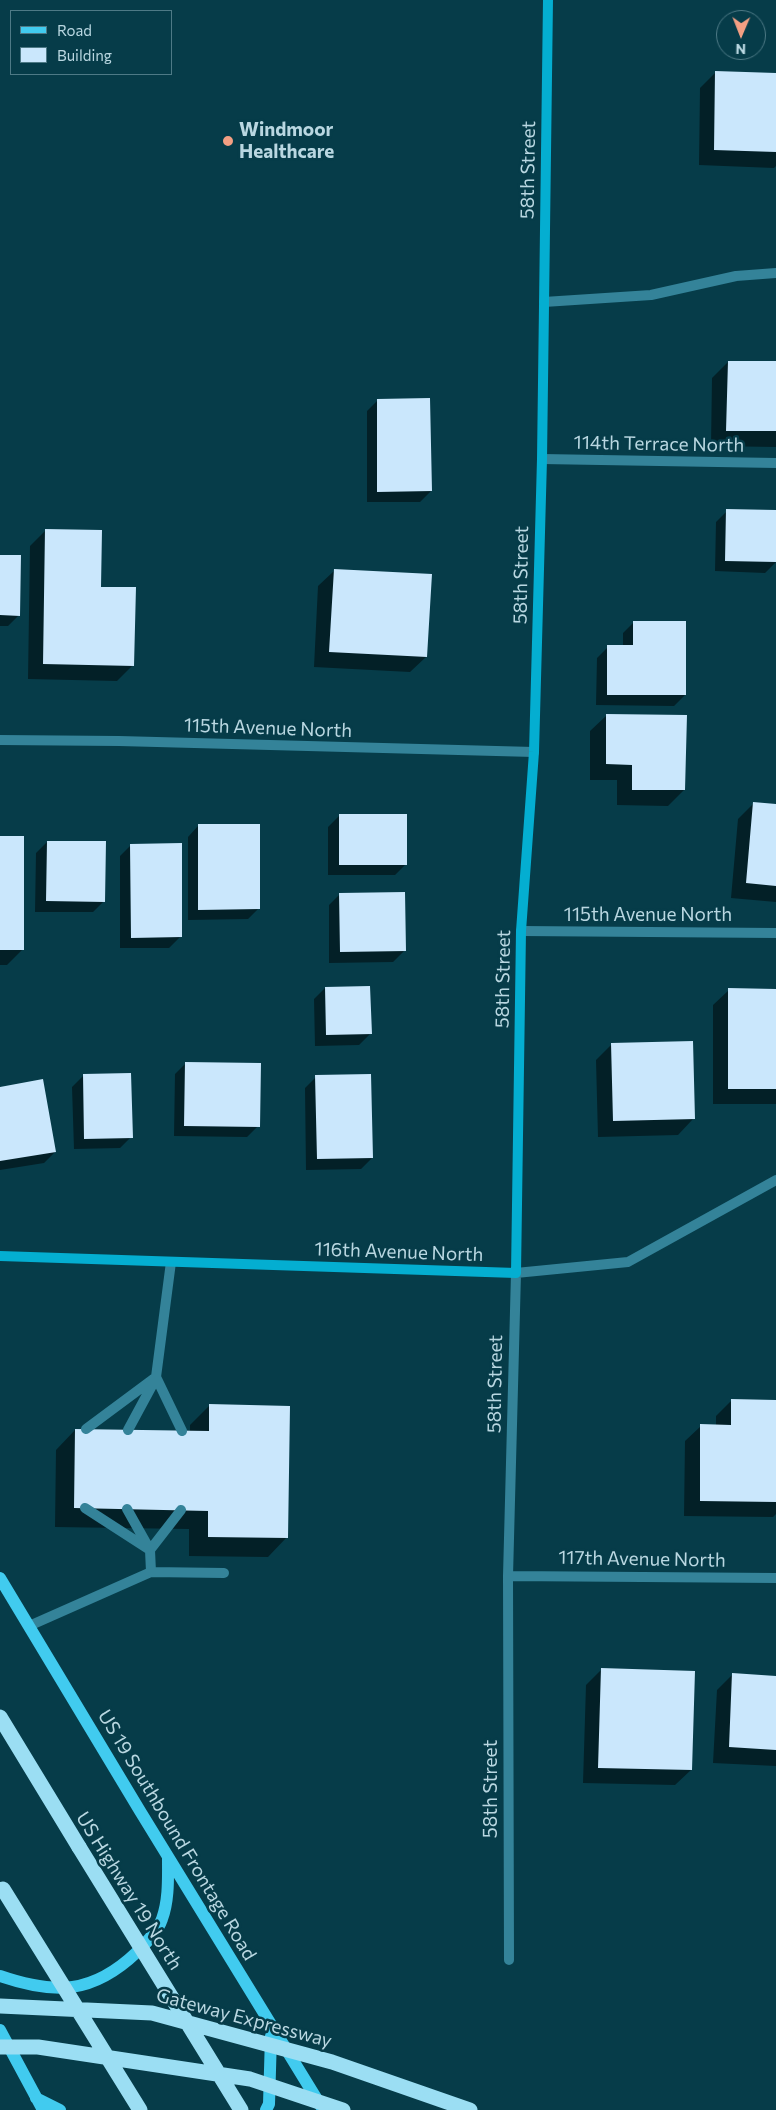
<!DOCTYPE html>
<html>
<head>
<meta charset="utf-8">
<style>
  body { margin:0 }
  #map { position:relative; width:776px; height:2110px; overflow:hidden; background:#063c49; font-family:Commissioner,sans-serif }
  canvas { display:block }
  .legend { position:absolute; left:10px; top:10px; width:162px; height:65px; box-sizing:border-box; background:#063c49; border:1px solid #4e7a86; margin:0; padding:6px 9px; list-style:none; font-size:15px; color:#b9d7e1 }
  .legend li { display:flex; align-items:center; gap:10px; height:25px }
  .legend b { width:25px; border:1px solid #4e7a86 }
  .north { position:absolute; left:716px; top:10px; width:50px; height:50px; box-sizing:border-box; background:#063c49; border:1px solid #4e7a86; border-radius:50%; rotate:181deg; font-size:14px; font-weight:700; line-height:20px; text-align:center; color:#b9d7e1 }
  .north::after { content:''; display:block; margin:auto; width:18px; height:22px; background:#f39f83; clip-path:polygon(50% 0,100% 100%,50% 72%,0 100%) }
</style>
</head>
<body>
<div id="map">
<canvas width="776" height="2110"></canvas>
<ul class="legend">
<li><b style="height:6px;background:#41cbef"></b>Road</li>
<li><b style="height:14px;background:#cae7fc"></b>Building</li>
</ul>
<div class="north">N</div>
</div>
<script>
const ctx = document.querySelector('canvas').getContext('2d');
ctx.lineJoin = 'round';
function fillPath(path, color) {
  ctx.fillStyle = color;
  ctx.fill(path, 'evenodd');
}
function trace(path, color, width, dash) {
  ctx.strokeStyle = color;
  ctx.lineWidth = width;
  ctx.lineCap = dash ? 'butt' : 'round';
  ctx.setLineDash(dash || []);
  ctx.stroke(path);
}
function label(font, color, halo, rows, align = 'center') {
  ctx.font = font + ' Commissioner,sans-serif';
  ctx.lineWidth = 5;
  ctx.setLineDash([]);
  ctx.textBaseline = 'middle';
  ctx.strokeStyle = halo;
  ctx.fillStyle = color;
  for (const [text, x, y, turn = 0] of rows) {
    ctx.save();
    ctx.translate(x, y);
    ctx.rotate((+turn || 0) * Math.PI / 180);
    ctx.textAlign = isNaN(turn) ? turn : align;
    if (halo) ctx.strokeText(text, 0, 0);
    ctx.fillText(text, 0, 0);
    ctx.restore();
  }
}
fillPath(new Path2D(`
  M 716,72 L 776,74 L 776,166 L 774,168 L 699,165 L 700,88 Z
  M 728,362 L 776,362 L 776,447 L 711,446 L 712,378 Z
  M 378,400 L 431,491 L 420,502 L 367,502 L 367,411 Z
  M 727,511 L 776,512 L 776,562 L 765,573 L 715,571 L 716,522 Z
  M 46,530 L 100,588 L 133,665 L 117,681 L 28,679 L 30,546 Z
  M 0,556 L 19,615 L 8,626 L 0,626 Z
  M 334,571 L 426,657 L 410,672 L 314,667 L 318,586 Z
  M 634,622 L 685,695 L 674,706 L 596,705 L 597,658 L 608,647 L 623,647 L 623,633 Z
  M 606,716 L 684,790 L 668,806 L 617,805 L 617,780 L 590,780 L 590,731 Z
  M 754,803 L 776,805 L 776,902 L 731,898 L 738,819 Z
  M 339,816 L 406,864 L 395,875 L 328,875 L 328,827 Z
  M 198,826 L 259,908 L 248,919 L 188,920 L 188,837 Z
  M 0,837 L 23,949 L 7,965 L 0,965 Z
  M 47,842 L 104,901 L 93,912 L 35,912 L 36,853 Z
  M 131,845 L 180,937 L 169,948 L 120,948 L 120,856 Z
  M 340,894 L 404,951 L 393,962 L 329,963 L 329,905 Z
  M 325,988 L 370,1034 L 359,1045 L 315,1046 L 314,999 Z
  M 729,990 L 776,990 L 776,1104 L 713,1104 L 713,1005 Z
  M 612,1044 L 693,1119 L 678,1135 L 598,1137 L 596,1060 Z
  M 186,1063 L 258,1126 L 247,1137 L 174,1136 L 175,1074 Z
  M 83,1076 L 131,1137 L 120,1148 L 74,1149 L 72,1087 Z
  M 316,1077 L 372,1158 L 361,1169 L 306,1170 L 305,1088 Z
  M 0,1088 L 55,1152 L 44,1163 L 0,1170 Z
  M 732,1400 L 776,1401 L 776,1514 L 773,1517 L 684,1516 L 685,1441 L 701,1426 L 716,1426 L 716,1416 Z
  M 210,1405 L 287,1537 L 268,1557 L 189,1556 L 189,1529 L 55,1527 L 56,1450 L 75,1430 L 190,1432 L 190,1425 Z
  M 602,1669 L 691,1770 L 675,1785 L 583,1783 L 586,1685 Z
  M 733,1674 L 776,1677 L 776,1766 L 713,1763 L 717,1690 Z`), '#0007');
fillPath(new Path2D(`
  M 715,71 L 776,73 L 776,152 L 714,150 Z
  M 728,361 L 776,361 L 776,431 L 726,431 Z
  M 430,398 L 432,491 L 377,492 L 377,399 Z
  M 726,509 L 776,510 L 776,562 L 725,561 Z
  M 45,529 L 102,530 L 101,587 L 136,587 L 134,666 L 43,664 Z
  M 0,555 L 21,555 L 20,616 L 0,615 Z
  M 334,569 L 432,574 L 427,657 L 329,652 Z
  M 633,621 L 686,621 L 686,695 L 607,695 L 607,645 L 633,645 Z
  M 606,714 L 687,715 L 685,790 L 632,790 L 632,765 L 606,764 Z
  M 753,802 L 776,804 L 776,886 L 746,883 Z
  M 339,814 L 407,814 L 407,865 L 339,865 Z
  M 198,824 L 260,824 L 260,909 L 198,910 Z
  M 0,836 L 24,836 L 24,950 L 0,950 Z
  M 47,841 L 106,841 L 105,902 L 46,901 Z
  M 182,843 L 182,937 L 131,938 L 130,844 Z
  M 405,892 L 406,951 L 340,952 L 339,893 Z
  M 370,986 L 372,1034 L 326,1035 L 325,987 Z
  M 728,988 L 776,989 L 776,1089 L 728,1089 Z
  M 693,1041 L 695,1119 L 613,1121 L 611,1043 Z
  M 185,1062 L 261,1063 L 260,1127 L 184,1126 Z
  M 131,1073 L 133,1138 L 84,1139 L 83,1074 Z
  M 371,1074 L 373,1158 L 317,1159 L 315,1075 Z
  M 43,1079 L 56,1152 L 0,1161 L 0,1087 Z
  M 731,1399 L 776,1400 L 776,1502 L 700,1501 L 700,1424 L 731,1425 Z
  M 209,1404 L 290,1406 L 288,1538 L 208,1537 L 208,1511 L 74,1508 L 75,1429 L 209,1431 Z
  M 601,1668 L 695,1671 L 692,1770 L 598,1768 Z
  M 732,1673 L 776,1676 L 776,1750 L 729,1747 Z`), '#cae7fc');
trace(new Path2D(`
  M 544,302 L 651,295 L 736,276 L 776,273
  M 171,1262 L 156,1377 L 182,1431
  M 86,1429 L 156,1377
  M 128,1430 L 155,1380
  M 127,1509 L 150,1550 L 181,1510
  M 151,1572 L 224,1573
  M 29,1626 L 151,1572 L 150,1550 L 85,1508`), '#348399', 10);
trace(new Path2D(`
  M 542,459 L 776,463
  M 0,740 L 119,741 L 534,752
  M 521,931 L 776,933
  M 508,1576 L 776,1578
  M 509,1960 L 508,1576 L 516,1273 L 628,1262 L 776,1180`), '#348399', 10);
trace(new Path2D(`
  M 0,1256 L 516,1273 L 521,931 L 534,752 L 542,459 L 548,0`), '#04aed1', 10);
trace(new Path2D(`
  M 0,1578 L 140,1811 L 321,2106
  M 0,1976 C 55,1995 93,1994 137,1952 C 146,1943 158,1931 162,1919 C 169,1900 168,1878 168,1858
  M 0,2030 L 43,2110
  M 36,2098 L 60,2110
  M 266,2110 L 269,2104 L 271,2036`), '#41cbef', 12);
trace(new Path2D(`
  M 0,1717 L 79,1847`), '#9bdef3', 15);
trace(new Path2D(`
  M 79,1847 L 241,2110
  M 3,1889 L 140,2110
  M 0,2006 L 152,2013 L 332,2062 L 470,2110
  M 0,2047 L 38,2047 L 250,2079 L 343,2110`), '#9bdef3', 15);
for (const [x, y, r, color] of [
  [228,141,6,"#f39f83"]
]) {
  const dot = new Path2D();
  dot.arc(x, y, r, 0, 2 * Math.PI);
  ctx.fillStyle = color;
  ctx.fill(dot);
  trace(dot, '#063c49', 2);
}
label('bold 19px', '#b9d7e1', '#063c49', [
  ["Windmoor",239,130],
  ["Healthcare",239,152]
], 'left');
label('19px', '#b9d7e1', '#063c49', [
  ["58th Street",528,170,-89],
  ["114th Terrace North",659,444,1],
  ["58th Street",521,575,-89],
  ["115th Avenue North",268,728,2],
  ["115th Avenue North",648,915],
  ["58th Street",503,979,-89],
  ["116th Avenue North",399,1252,2],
  ["58th Street",495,1384,-89],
  ["117th Avenue North",642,1559,1],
  ["58th Street",491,1789,-90],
  ["US 19 Southbound Frontage Road",177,1835,59],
  ["US Highway 19 North",129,1891,58],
  ["Gateway Expressway",244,2018,15]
]);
</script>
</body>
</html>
